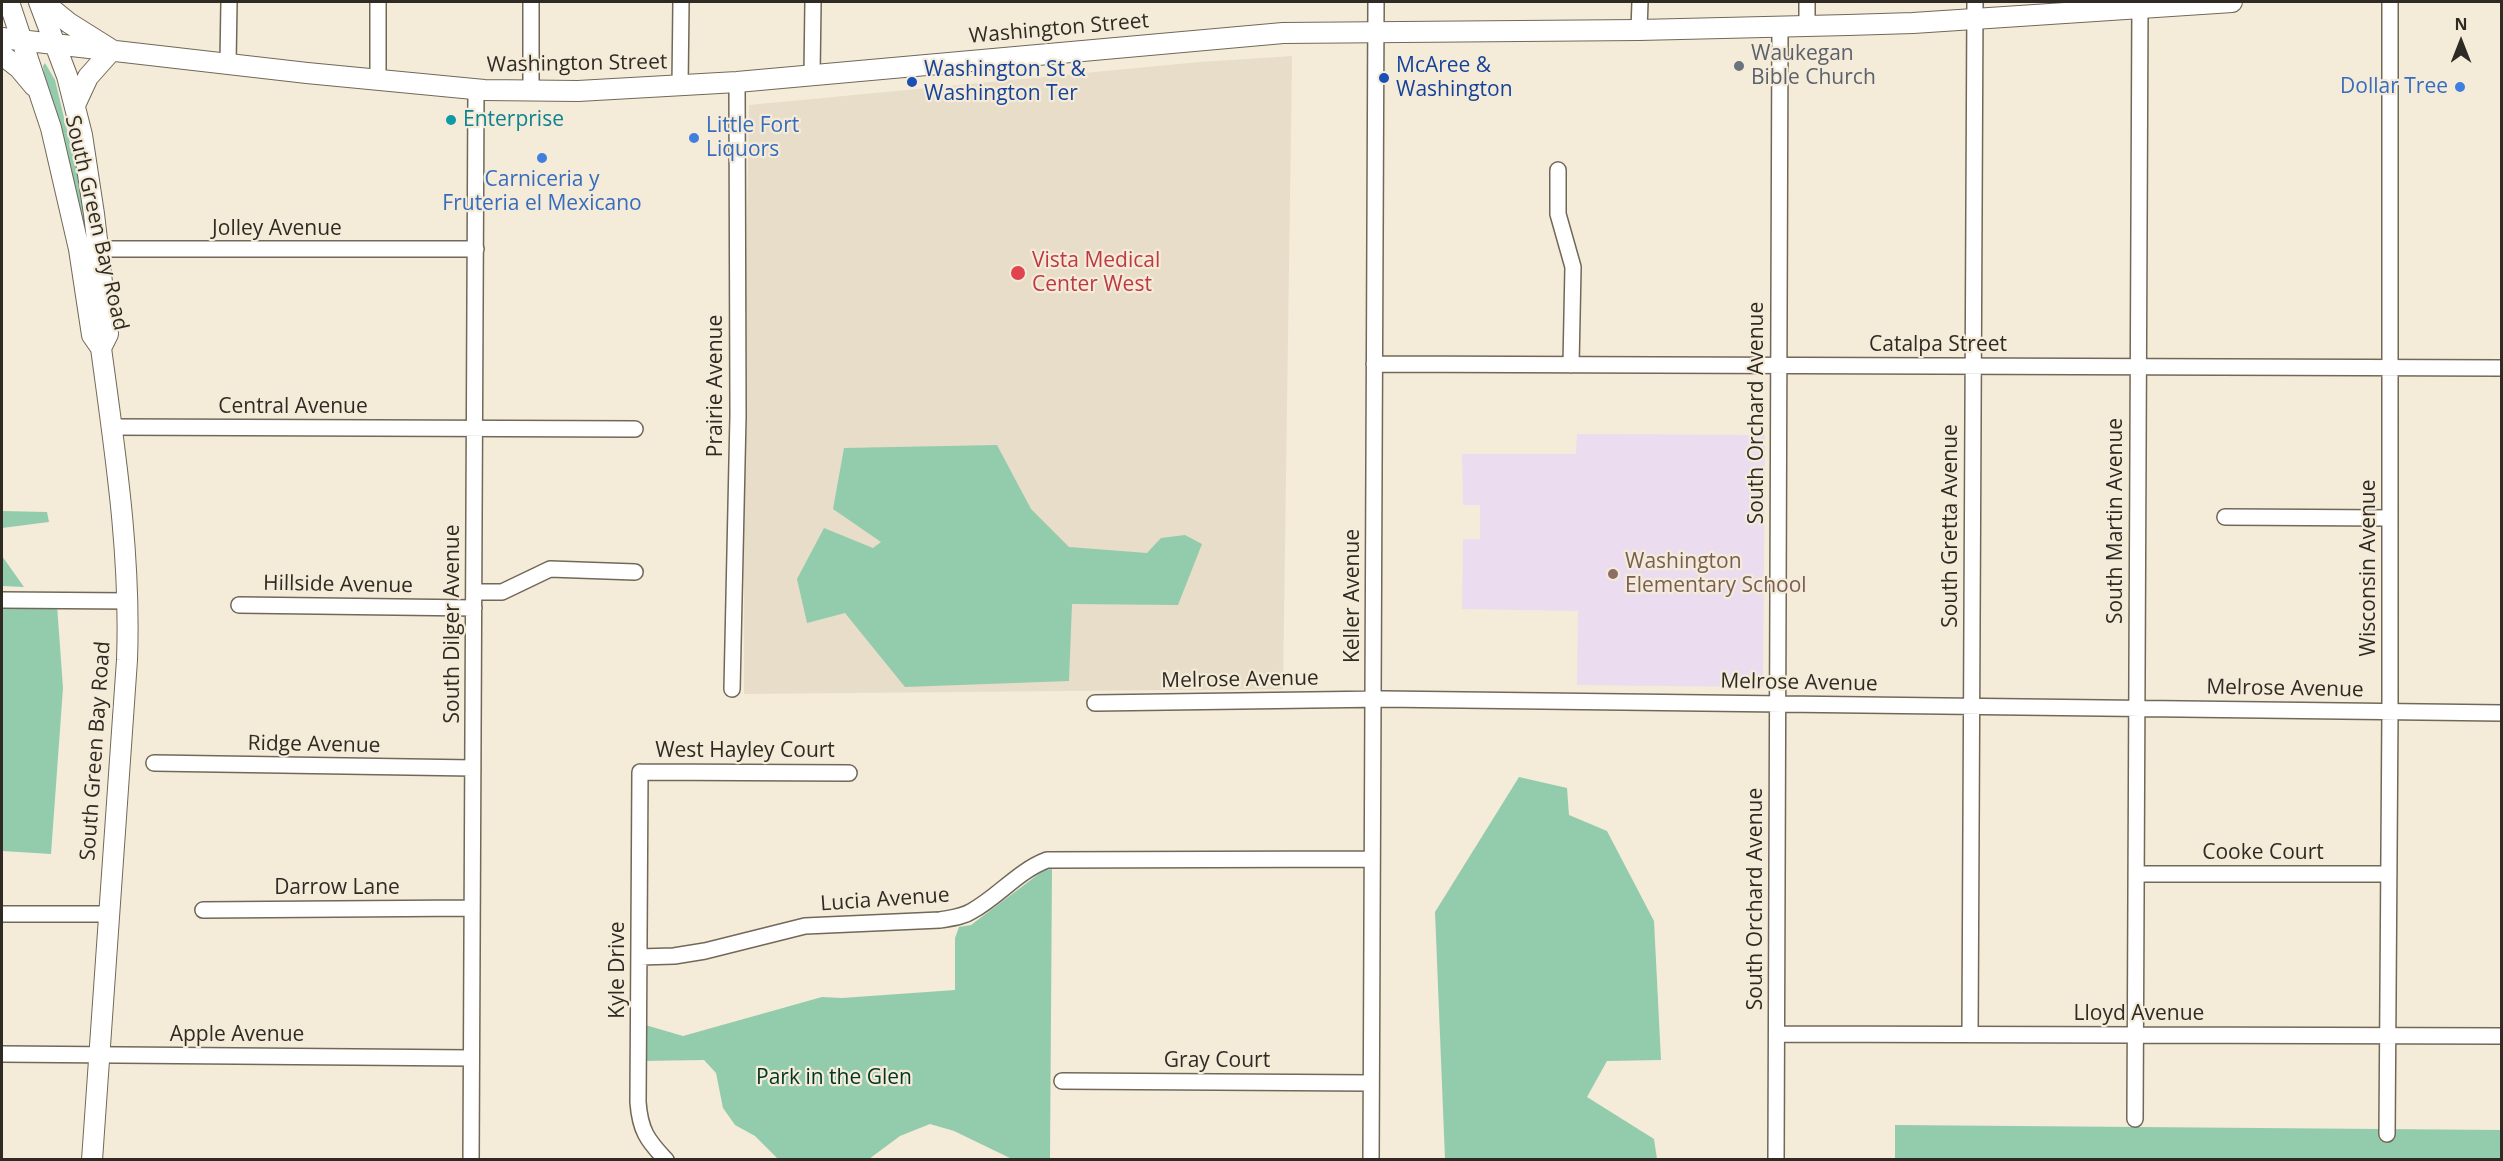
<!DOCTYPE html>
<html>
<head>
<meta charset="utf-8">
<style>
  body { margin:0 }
  #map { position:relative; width:2503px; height:1161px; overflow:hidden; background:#f5ebd9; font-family:"Open Sans",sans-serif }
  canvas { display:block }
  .frame { position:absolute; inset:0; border:3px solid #2f2b24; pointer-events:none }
  .north { position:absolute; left:2431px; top:12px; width:60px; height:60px; -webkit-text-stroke:4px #f5ebd9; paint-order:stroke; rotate:0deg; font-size:16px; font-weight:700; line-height:24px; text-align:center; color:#2f2b24 }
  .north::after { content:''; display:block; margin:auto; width:21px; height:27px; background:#2f2b24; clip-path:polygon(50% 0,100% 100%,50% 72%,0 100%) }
</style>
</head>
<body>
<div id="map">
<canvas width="2503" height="1161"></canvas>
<div class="frame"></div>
<div class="north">N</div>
</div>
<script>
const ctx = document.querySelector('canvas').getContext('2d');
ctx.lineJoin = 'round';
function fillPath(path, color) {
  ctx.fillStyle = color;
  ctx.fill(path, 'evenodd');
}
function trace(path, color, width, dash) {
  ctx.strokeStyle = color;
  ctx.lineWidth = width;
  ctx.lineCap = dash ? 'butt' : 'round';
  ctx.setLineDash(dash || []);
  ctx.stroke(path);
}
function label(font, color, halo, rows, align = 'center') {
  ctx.font = font + ' "Open Sans",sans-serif';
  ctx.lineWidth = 4.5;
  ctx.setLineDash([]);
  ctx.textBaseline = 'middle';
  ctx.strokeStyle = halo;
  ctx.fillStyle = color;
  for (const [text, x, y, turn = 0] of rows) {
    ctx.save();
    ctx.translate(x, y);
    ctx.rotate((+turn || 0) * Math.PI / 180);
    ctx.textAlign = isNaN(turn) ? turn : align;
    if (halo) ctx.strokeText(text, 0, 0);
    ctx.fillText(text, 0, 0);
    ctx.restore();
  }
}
fillPath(new Path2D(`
  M 1577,434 L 1765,435 L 1763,687 L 1577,685 L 1578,611 L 1462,609 L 1463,539 L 1480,539 L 1480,505 L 1463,505 L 1462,454 L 1576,454 Z`), '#ecdcef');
fillPath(new Path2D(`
  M 1292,56 L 1283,689 L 744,694 L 744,427 L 749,105 L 1200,62 Z`), '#e8ddc9');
fillPath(new Path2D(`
  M 45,63 L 55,80 L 88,218 L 84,234 L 45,82 L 43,66 Z
  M 997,445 L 1031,509 L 1069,547 L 1147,553 L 1161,538 L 1185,535 L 1202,544 L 1178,605 L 1072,604 L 1069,681 L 905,687 L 845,613 L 807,623 L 797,579 L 824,528 L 873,548 L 881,542 L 833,509 L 844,448 Z
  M 2,511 L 47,512 L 49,522 L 2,528 Z
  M 2,556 L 24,587 L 2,586 Z
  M 2,605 L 57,605 L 63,688 L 51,854 L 2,851 Z
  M 1519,777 L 1567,788 L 1569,815 L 1607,831 L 1654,921 L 1661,1060 L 1607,1061 L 1587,1097 L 1654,1139 L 1657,1159 L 1445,1159 L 1435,912 Z
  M 1052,869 L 1050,1158 L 1012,1159 L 954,1131 L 930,1124 L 900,1136 L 869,1159 L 778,1159 L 755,1136 L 735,1125 L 723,1108 L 716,1073 L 704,1060 L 642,1061 L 642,1024 L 683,1036 L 822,997 L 842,998 L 955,990 L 955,938 L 959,927 L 971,925 L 1044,870 Z
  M 1895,1125 L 2502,1130 L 2501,1160 L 1895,1160 Z`), '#92ccad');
const minor = new Path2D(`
  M 1807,26 L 1807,2
  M 1639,30 L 1640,2
  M 228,63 L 229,2
  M 812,75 L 813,2
  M 378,80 L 378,2
  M 680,87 L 681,2
  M 531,89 L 531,2
  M 1558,170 L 1558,214 L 1573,267 L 1571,365
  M 89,249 L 476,249
  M 1374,364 L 2502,368
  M 112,427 L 635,429
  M 2225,517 L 2390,518
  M 474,592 L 502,592 L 550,569 L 635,572
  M 2,600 L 129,601
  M 239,605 L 474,608
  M 732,689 L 738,416 L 737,82
  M 1095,703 L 1383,699 L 2502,713
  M 154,763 L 473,768
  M 640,772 L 638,1102 C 640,1130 647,1140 666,1160
  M 640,772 L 849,773
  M 2136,874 L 2389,874
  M 203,910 L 471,908
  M 2,914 L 108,914
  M 639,957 L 674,956 L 705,951 L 805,926 L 940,920 C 951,918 963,917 972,911 C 999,896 1018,871 1047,860 L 1372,859
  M 1777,1034 L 2502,1036
  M 1970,1034 L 1975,2
  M 2,1054 L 471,1058
  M 1062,1081 L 1371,1083
  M 2135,1119 L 2140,2
  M 2387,1134 L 2390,711 L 2390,2
  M 471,1160 L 476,89
  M 1371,1160 L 1376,2
  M 1776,1160 L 1780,27`);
const major = new Path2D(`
  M 9,2 L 51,128 L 79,249 L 92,335 L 101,348 C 115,452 131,554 127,660 L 92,1160
  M 39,2 L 67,76 L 82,135 L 94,214 L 108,334 L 101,348
  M 43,2 L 69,23 L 112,50 L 88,77 L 75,105
  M 2,38 L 307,73 L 484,90 L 578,91 L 737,82 L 1283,33 L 1639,30 L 1848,25 L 1913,23 L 2232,2
  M 2,55 L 19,68 L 34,86`);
trace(minor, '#716858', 18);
trace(major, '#716858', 22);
trace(minor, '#fff', 15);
trace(major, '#fff', 20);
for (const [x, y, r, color] of [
  [1739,66,6,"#6b7280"],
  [1384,78,6,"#1a4fb4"],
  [912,82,6,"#1a4fb4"],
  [2460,87,6,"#3f7fe0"],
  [451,120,6,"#0f9aa8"],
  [694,138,6,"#3f7fe0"],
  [542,158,6,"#3f7fe0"],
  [1018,273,8,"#e0444e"],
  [1613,574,6,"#8d6e63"]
]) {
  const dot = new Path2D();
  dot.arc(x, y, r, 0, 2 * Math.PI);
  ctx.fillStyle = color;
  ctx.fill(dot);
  trace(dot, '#f5ebd9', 2);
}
label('21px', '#2f2b24', '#f5ebd9', [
  ["Washington Street",1059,29,-5],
  ["Washington Street",577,64,-1],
  ["South Green Bay Road",96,223,77],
  ["Jolley Avenue",277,229],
  ["Catalpa Street",1938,345],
  ["Prairie Avenue",716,386,-90],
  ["Central Avenue",293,407],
  ["South Orchard Avenue",1757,413,-90],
  ["South Martin Avenue",2116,521,-90],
  ["South Gretta Avenue",1951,526,-90],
  ["Wisconsin Avenue",2369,568,-90],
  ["Hillside Avenue",338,585,1],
  ["Keller Avenue",1353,596,-90],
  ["South Dilger Avenue",453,624,-90],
  ["Melrose Avenue",1240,680,-1],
  ["Melrose Avenue",1799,683,1],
  ["Melrose Avenue",2285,689,1],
  ["Ridge Avenue",314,745,1],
  ["South Green Bay Road",96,751,-86],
  ["West Hayley Court",745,751],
  ["Cooke Court",2263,853],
  ["Darrow Lane",337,888],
  ["South Orchard Avenue",1756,899,-90],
  ["Lucia Avenue",885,900,-4],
  ["Kyle Drive",618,970,-90],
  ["Lloyd Avenue",2139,1014],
  ["Apple Avenue",237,1035],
  ["Gray Court",1217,1061]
]);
label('21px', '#5b616d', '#f5ebd9', [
  ["Waukegan",1751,54],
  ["Bible Church",1751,78]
], 'left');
label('21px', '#164399', '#f5ebd9', [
  ["McAree &",1396,66],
  ["Washington",1396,90],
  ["Washington St &",924,70],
  ["Washington Ter",924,94]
], 'left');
label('21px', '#366cbe', '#f5ebd9', [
  ["Dollar Tree",2448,87],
  ["Little Fort",706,126,"left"],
  ["Liquors",706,150,"left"],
  ["Carniceria y",542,180,"center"],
  ["Fruteria el Mexicano",542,204,"center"]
], 'right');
label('21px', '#0d838f', '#f5ebd9', [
  ["Enterprise",463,120]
], 'left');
label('21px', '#be3a42', '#f5ebd9', [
  ["Vista Medical",1032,261],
  ["Center West",1032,285]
], 'left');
label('21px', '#785e54', '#f5ebd9', [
  ["Washington",1625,562],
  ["Elementary School",1625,586]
], 'left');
label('21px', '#003621', '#f5ebd9', [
  ["Park in the Glen",834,1078]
]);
</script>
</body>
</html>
